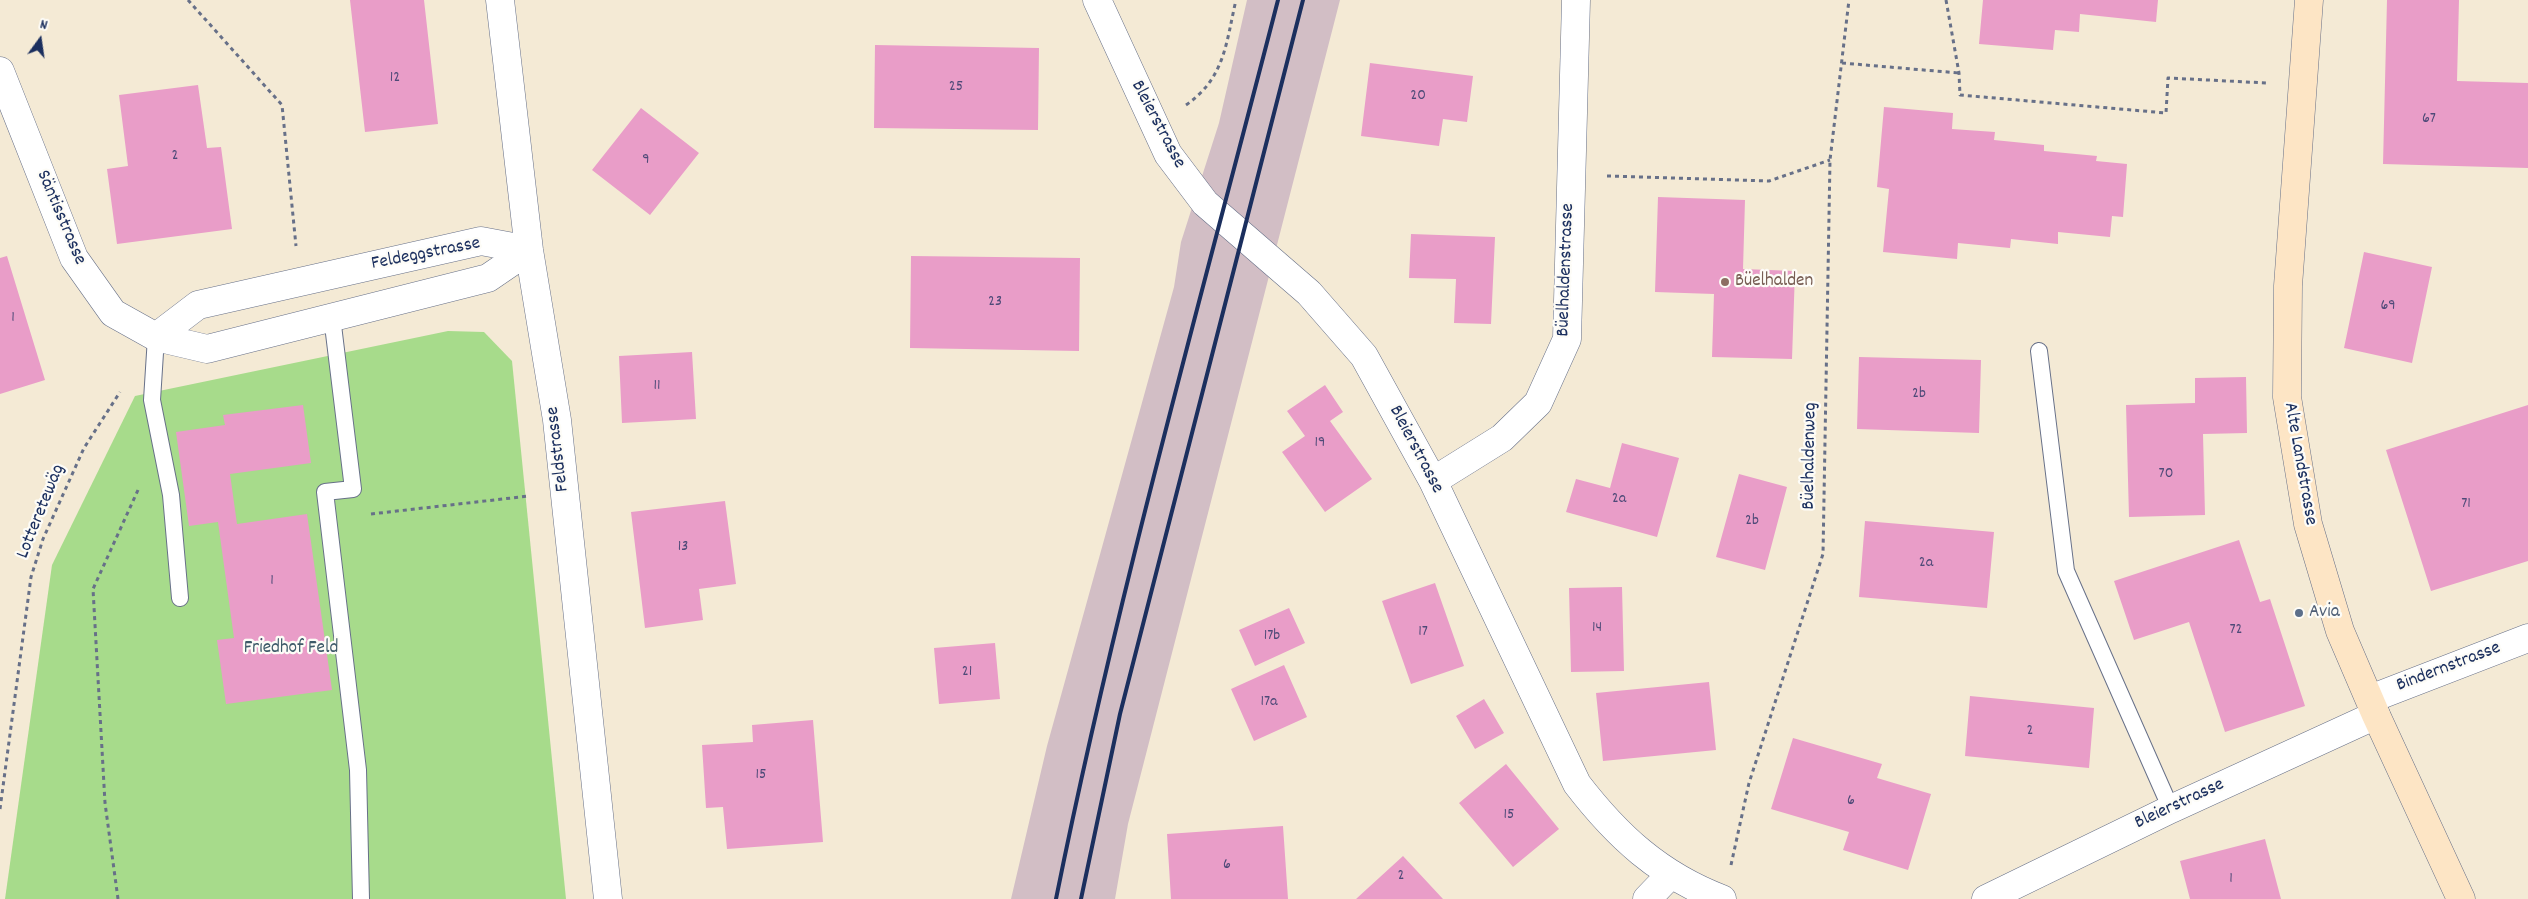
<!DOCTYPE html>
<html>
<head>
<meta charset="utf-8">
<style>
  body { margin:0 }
  #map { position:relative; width:2528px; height:899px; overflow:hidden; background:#f4ead5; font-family:Dekko,sans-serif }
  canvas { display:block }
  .north { position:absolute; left:15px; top:15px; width:50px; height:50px; -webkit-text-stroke:4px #fdfcf7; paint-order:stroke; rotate:14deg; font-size:14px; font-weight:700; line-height:20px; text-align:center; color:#1b2f5e }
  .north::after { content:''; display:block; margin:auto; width:18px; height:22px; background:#1b2f5e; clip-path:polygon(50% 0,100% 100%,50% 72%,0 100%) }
</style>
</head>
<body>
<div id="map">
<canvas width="2528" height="899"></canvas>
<div class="north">N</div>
</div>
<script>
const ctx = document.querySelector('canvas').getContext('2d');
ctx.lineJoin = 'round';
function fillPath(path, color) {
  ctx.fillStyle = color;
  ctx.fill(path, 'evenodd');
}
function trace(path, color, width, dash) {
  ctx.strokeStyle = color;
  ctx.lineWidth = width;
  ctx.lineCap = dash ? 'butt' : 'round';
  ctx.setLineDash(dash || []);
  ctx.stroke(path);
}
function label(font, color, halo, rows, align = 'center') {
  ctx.font = font + ' Dekko,sans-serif';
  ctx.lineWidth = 4.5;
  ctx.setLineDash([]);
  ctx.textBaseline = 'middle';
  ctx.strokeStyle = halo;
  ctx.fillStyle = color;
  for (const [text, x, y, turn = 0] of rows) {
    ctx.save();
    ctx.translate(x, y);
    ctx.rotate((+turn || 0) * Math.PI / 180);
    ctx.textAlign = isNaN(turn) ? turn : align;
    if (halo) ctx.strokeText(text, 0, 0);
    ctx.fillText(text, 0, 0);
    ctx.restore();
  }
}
fillPath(new Path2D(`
  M 1247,0 L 1340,0 L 1128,824 L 1115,899 L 1011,899 L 1047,746 L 1174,287 L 1181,242 L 1219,123 Z`), '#d2bec5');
fillPath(new Path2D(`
  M 448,331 L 484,332 L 512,361 L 566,899 L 5,899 L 52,565 L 135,396 Z`), '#a7db8b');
fillPath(new Path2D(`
  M 350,0 L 424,0 L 438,124 L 365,132 Z
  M 1983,0 L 2158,0 L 2156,22 L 2080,14 L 2079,32 L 2055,30 L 2053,50 L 1979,44 Z
  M 2387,0 L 2459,0 L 2457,81 L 2528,83 L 2528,168 L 2383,164 Z
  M 875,45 L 1039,48 L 1038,130 L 874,128 Z
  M 1370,63 L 1473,76 L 1467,122 L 1443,119 L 1439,146 L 1361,136 Z
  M 198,85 L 207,148 L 221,147 L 232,229 L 117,244 L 107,169 L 128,166 L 119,95 Z
  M 1884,107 L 1953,113 L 1952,129 L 1995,132 L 1994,140 L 2044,145 L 2044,151 L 2097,156 L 2096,161 L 2127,164 L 2123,217 L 2112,216 L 2110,237 L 2058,232 L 2058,244 L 2011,239 L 2010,248 L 1958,243 L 1957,259 L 1883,252 L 1889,189 L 1877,187 Z
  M 641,108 L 699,153 L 650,215 L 592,170 Z
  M 1658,197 L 1745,200 L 1743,269 L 1795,271 L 1792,359 L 1712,357 L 1714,294 L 1655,292 Z
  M 1411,234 L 1495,237 L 1491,324 L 1454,323 L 1456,279 L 1409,278 Z
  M 2364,252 L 2432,267 L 2412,363 L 2344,348 Z
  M 7,256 L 45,380 L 0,394 L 0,258 Z
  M 911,256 L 1080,258 L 1079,351 L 910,348 Z
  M 692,352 L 696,419 L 622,423 L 619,356 Z
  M 1859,357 L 1981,360 L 1979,433 L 1857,429 Z
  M 2246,377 L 2247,433 L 2203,434 L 2205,515 L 2129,517 L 2126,405 L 2195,403 L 2195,378 Z
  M 1325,385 L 1343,412 L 1330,421 L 1372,479 L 1325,512 L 1282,452 L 1305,436 L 1287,411 Z
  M 303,405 L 311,463 L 230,474 L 237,524 L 307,514 L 332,690 L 226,704 L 217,640 L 234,638 L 218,522 L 189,526 L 176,432 L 225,425 L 223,415 Z
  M 2528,405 L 2528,561 L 2431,591 L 2386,450 Z
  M 1622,443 L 1679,458 L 1657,537 L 1566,512 L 1576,479 L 1610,488 Z
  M 1739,474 L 1787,487 L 1765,570 L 1716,557 Z
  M 725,501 L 736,584 L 699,589 L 703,620 L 645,628 L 631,512 Z
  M 1865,521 L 1994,532 L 1987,608 L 1859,597 Z
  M 2239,540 L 2260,602 L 2270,599 L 2305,706 L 2225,732 L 2189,622 L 2134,640 L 2114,581 Z
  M 1435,583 L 1464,666 L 1411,684 L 1382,601 Z
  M 1622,587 L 1624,671 L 1571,672 L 1569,588 Z
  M 1289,608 L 1305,643 L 1255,666 L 1239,630 Z
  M 995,643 L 1000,699 L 939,704 L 934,648 Z
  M 1284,665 L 1307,717 L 1254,741 L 1231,689 Z
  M 1709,682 L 1716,750 L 1603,761 L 1596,693 Z
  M 1970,696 L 2094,708 L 2089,768 L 1965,756 Z
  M 1484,699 L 1504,733 L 1475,749 L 1456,716 Z
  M 813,720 L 823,842 L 727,849 L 723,807 L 706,808 L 702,745 L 753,742 L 752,725 Z
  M 1793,738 L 1882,764 L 1877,778 L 1931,794 L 1908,870 L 1843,850 L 1849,832 L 1771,809 Z
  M 1506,764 L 1559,829 L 1513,867 L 1459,803 Z
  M 1283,826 L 1288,899 L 1171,899 L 1167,834 Z
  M 2265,839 L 2281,899 L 2190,899 L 2180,861 Z
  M 1403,856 L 1443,899 L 1356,899 Z`), '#e99dc8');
const service = new Path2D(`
  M 332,317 L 353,489 L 325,492 L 358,770 L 361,899
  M 156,337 L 152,400 L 171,495 L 180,598
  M 2039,351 L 2066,571 L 2171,809`);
const minor = new Path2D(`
  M 500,0 L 529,250 L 557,420 L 608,899
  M 1097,0 L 1168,154 L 1205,203 L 1309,293 L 1364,356 L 1433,481 L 1577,784 C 1617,836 1659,875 1722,899
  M 0,71 L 74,258 L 113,313 L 156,337 L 207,349 L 488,278 L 529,250
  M 156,337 L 198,305 L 481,241 L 529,250
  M 1433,481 L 1502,438 L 1538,403 L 1567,339 L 1576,0
  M 2370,699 L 2528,638
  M 1647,899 L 1670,875
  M 1986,899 L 2171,809 L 2376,715`);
const secondary = new Path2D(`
  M 2309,0 L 2288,286 L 2287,397 L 2308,524 L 2340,631 L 2376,715 L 2461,899`);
trace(service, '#677088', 18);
trace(minor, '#677088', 29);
trace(secondary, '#677088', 29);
trace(new Path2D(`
  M 188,0 L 282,105 L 296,246
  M 1946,0 L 1959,73 L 1960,95 L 2166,113 L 2168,78 L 2267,83
  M 1842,63 L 1959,73
  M 1186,105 C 1225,78 1226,43 1236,0
  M 1607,176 L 1769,181 L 1830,160
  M 371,514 L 529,496
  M 0,809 L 31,577 L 43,539 L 84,448 L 120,392
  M 1731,865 L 1749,783 L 1823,554 L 1830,160 L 1849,0
  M 118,899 L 105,803 L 93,589 L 138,490`), '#677088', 3, [4, 4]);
trace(service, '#fff', 16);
trace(minor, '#fff', 28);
trace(secondary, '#fde5c5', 28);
trace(new Path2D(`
  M 1056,899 C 1117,596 1201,299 1278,0
  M 1081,899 L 1120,714 L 1303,0`), '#1b2f5e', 4);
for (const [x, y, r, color] of [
  [1725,282,5,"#8d6e63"],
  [2299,613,5,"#5c6f8a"]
]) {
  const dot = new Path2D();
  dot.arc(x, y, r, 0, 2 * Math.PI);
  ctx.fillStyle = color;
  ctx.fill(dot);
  trace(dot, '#fdfcf7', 2);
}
label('16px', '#4e4a78', null, [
  ["12",395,79],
  ["25",956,88],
  ["20",1418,97],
  ["67",2429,120],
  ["2",175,157],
  ["9",646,161],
  ["23",995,303],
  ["69",2388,307],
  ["1",13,319],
  ["11",657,387],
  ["2b",1919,395],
  ["19",1320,444],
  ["70",2166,475],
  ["2a",1619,500],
  ["71",2466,505],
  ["2b",1752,522],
  ["13",683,548],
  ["2a",1926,564],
  ["1",272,582],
  ["14",1597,629],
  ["72",2236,631],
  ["17",1423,633],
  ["17b",1272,637],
  ["21",967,673],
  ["17a",1269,703],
  ["2",2030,732],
  ["15",761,776],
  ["6",1851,802],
  ["15",1509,816],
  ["6",1227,866],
  ["2",1401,877],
  ["1",2231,880]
]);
label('19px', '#1b2f5e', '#fdfcf7', [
  ["Bleierstrasse",1157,125,62],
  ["Säntisstrasse",60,218,67],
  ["Feldeggstrasse",426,255,-11],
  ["Büelhaldenstrasse",1567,270,-88],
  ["Feldstrasse",559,449,-97],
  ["Bleierstrasse",1415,450,62],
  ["Büelhaldenweg",1811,456,-89],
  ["Alte Landstrasse",2299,464,80],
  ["Lotteretewäg",42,512,-68],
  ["Bindernstrasse",2449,668,-21],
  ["Bleierstrasse",2180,805,-25]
]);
label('19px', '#785e54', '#fdfcf7', [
  ["Büelhalden",1735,282]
], 'left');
label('19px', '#4e5e75', '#fdfcf7', [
  ["Avia",2309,613]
], 'left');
label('19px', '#3e5a69', '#fdfcf7', [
  ["Friedhof Feld",291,649]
]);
</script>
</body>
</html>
